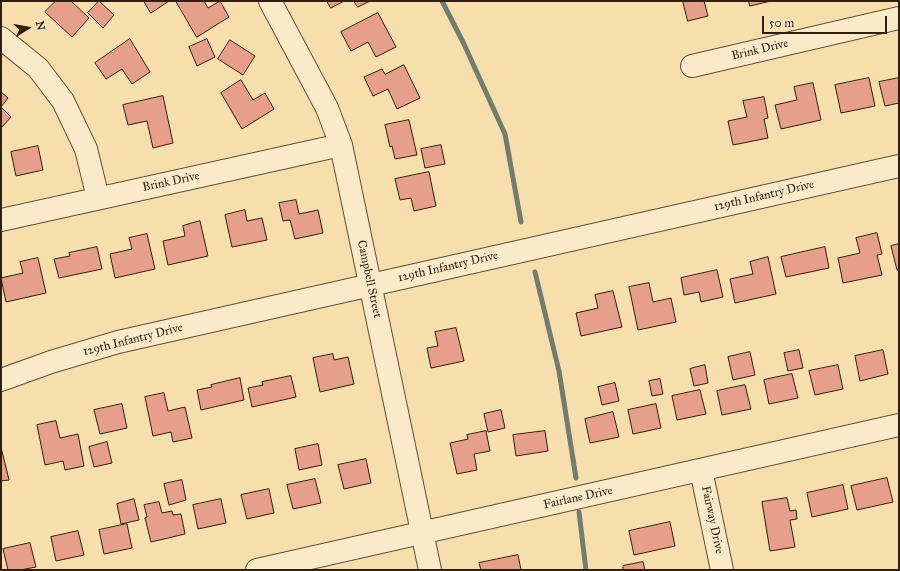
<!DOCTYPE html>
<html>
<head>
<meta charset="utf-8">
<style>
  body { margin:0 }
  #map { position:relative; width:900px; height:571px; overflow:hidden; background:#f7dfad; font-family:"IM FELL Great Primer",serif }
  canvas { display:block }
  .frame { position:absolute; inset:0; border:2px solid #321e0c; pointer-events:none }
  .north { position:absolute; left:8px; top:8px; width:40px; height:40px; -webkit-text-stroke:3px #faeaca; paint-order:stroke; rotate:79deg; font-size:11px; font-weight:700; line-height:16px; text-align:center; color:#321e0c }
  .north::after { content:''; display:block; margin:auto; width:14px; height:18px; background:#321e0c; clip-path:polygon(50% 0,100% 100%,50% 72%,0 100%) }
  .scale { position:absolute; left:762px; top:16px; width:125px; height:18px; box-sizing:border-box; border:2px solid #321e0c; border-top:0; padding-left:5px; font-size:12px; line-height:14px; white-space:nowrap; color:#321e0c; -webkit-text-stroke:3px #faeaca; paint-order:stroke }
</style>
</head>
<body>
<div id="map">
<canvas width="900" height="571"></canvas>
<div class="frame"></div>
<div class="north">N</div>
<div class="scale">50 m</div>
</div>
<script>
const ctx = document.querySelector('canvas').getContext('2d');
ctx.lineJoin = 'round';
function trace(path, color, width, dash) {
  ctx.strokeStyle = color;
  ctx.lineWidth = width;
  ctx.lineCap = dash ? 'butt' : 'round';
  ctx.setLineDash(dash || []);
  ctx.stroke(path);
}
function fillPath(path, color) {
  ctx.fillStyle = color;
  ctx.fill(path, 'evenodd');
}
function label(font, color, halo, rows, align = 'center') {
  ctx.font = font + ' "IM FELL Great Primer",serif';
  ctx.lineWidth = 3;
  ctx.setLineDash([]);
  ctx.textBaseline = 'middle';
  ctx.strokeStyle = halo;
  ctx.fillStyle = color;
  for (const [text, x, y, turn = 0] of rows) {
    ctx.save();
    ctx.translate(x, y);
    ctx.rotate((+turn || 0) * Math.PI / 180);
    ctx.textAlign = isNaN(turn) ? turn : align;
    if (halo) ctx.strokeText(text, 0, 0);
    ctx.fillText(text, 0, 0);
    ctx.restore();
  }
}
trace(new Path2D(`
  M 442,1 L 463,42 L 505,134 L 521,222
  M 535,272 L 559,371 L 576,478
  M 579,512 L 586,570`), '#737d6f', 5);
const building = new Path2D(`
  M 56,1 L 71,1 L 89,18 L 72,37 L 45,12 Z
  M 99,1 L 114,15 L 103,28 L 88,13 Z
  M 144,1 L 169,1 L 151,13 Z
  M 176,1 L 204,1 L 208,8 L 220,1 L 229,17 L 197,37 Z
  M 327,1 L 344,1 L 331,8 Z
  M 354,1 L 370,1 L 358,7 Z
  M 683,1 L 704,1 L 708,16 L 688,21 Z
  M 749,1 L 771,1 L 750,6 Z
  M 378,13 L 396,47 L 376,57 L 368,42 L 351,51 L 341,32 Z
  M 130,39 L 150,72 L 132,84 L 122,69 L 106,79 L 95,63 Z
  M 207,39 L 215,57 L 197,66 L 189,47 Z
  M 230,40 L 255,56 L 243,75 L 218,59 Z
  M 404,65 L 420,98 L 397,109 L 388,89 L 373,96 L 364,77 L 382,69 L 385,74 Z
  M 869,78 L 875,106 L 841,113 L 835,85 Z
  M 899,78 L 899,103 L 885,106 L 879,82 Z
  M 241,80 L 253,100 L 265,93 L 274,109 L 242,129 L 221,93 Z
  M 813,83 L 821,120 L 781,129 L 775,105 L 797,100 L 794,87 Z
  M 1,92 L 8,98 L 1,107 Z
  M 163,96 L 173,143 L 153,148 L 147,121 L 128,125 L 123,105 Z
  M 764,97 L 768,118 L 764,119 L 768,138 L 733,145 L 728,121 L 747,117 L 743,101 Z
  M 1,107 L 11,117 L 1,128 Z
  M 409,120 L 417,155 L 395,159 L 392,146 L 390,147 L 385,125 Z
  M 441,145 L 445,164 L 425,168 L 421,149 Z
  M 38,146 L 43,170 L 16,176 L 11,152 Z
  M 429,172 L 436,206 L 414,211 L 411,198 L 400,200 L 395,179 Z
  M 296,200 L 299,214 L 318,210 L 323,233 L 295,239 L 290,220 L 283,221 L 279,203 Z
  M 245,210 L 247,221 L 262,218 L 267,240 L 232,247 L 225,215 Z
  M 200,221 L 208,256 L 168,265 L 163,241 L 185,236 L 183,226 Z
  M 877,233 L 882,254 L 877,255 L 882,275 L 843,283 L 838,258 L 860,253 L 856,238 Z
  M 147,234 L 155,269 L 115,278 L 110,254 L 132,249 L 129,238 Z
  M 899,244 L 899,270 L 897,270 L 891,246 Z
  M 97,247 L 102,269 L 59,278 L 54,259 L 70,256 L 69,253 Z
  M 825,247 L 829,268 L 786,277 L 781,257 Z
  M 768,257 L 776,294 L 735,303 L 730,279 L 753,274 L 750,262 Z
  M 38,258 L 46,293 L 6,302 L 1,278 L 23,273 L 20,262 Z
  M 717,270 L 723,297 L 701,302 L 699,292 L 684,295 L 681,278 Z
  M 649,283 L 653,302 L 671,298 L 676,322 L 638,330 L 629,287 Z
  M 613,291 L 622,327 L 581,336 L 576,313 L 598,308 L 595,295 Z
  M 456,328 L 464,361 L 431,368 L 427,348 L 438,346 L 435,332 Z
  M 799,350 L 803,368 L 788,371 L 784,353 Z
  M 883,350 L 888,374 L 860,381 L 855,356 Z
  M 750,352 L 755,375 L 733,380 L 728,357 Z
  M 333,354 L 334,360 L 348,357 L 354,384 L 320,392 L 313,358 Z
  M 705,365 L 708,383 L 694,386 L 690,369 Z
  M 838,365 L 843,389 L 815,395 L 809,371 Z
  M 792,374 L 798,398 L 769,404 L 764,380 Z
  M 291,376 L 296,397 L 252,407 L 248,388 L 263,385 L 262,382 Z
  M 240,378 L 244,400 L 201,410 L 197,390 L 212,387 L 211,385 Z
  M 660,379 L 663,394 L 652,396 L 649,381 Z
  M 615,383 L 619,401 L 602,405 L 598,387 Z
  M 745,385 L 751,409 L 722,415 L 717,391 Z
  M 700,390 L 706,414 L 677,420 L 672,396 Z
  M 164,393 L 168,411 L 185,407 L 192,438 L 173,442 L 171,432 L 153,436 L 145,397 Z
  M 122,404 L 127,428 L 100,434 L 94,410 Z
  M 656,404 L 661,428 L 633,434 L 628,410 Z
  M 501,410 L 505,428 L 488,432 L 484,414 Z
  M 613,412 L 619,437 L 590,443 L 585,419 Z
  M 56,421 L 60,438 L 78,434 L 84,466 L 65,470 L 63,461 L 45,465 L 37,425 Z
  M 486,431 L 490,451 L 474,454 L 477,470 L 457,474 L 450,443 L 468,439 L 467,435 Z
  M 545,431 L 548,451 L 516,456 L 513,435 Z
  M 107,442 L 112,463 L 94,467 L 89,447 Z
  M 318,444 L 322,465 L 299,470 L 295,449 Z
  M 1,447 L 9,480 L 1,481 Z
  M 366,459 L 371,483 L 344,489 L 338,465 Z
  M 887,478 L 893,502 L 857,510 L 851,486 Z
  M 315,479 L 321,503 L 293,509 L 287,485 Z
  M 182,480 L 186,500 L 169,505 L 164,484 Z
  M 843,485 L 848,509 L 812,517 L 807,493 Z
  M 269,489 L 274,513 L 247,519 L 241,495 Z
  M 787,498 L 790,511 L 796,510 L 797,519 L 790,520 L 795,547 L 770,551 L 762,502 Z
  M 134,499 L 139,520 L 121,524 L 117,504 Z
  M 221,499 L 226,523 L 198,529 L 193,505 Z
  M 159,502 L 162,513 L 172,511 L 173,515 L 181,514 L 185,534 L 151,542 L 145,518 L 147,517 L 144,505 Z
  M 670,522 L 675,546 L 634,555 L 629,531 Z
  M 127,524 L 132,548 L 104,554 L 99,530 Z
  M 78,531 L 84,555 L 56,561 L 51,537 Z
  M 30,543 L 36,567 L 20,570 L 8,570 L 3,549 Z
  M 518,555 L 521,570 L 481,570 L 479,563 Z
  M 643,562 L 645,570 L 623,570 L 623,566 Z`);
fillPath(building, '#e69f8a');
trace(building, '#321e0c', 1);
const minor = new Path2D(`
  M 270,1 L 327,108 L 341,145 L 430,570
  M 1,38 L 38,68 L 63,101 L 86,149 L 98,198
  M 692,66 L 899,18
  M 1,220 L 341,145
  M 1,380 L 51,362 L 118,342 L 899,166
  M 701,470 L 722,570
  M 257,570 L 899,425`);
trace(minor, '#634e34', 24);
trace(minor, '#faeaca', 22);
label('12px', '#321e0c', '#faeaca', [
  ["Brink Drive",760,50,-13],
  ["Brink Drive",171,182,-12],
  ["129th Infantry Drive",764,196,-13],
  ["129th Infantry Drive",448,267,-13],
  ["Campbell Street",369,279,78],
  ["129th Infantry Drive",133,340,-14],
  ["Fairlane Drive",578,498,-12],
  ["Fairway Drive",712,520,78]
]);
</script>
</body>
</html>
